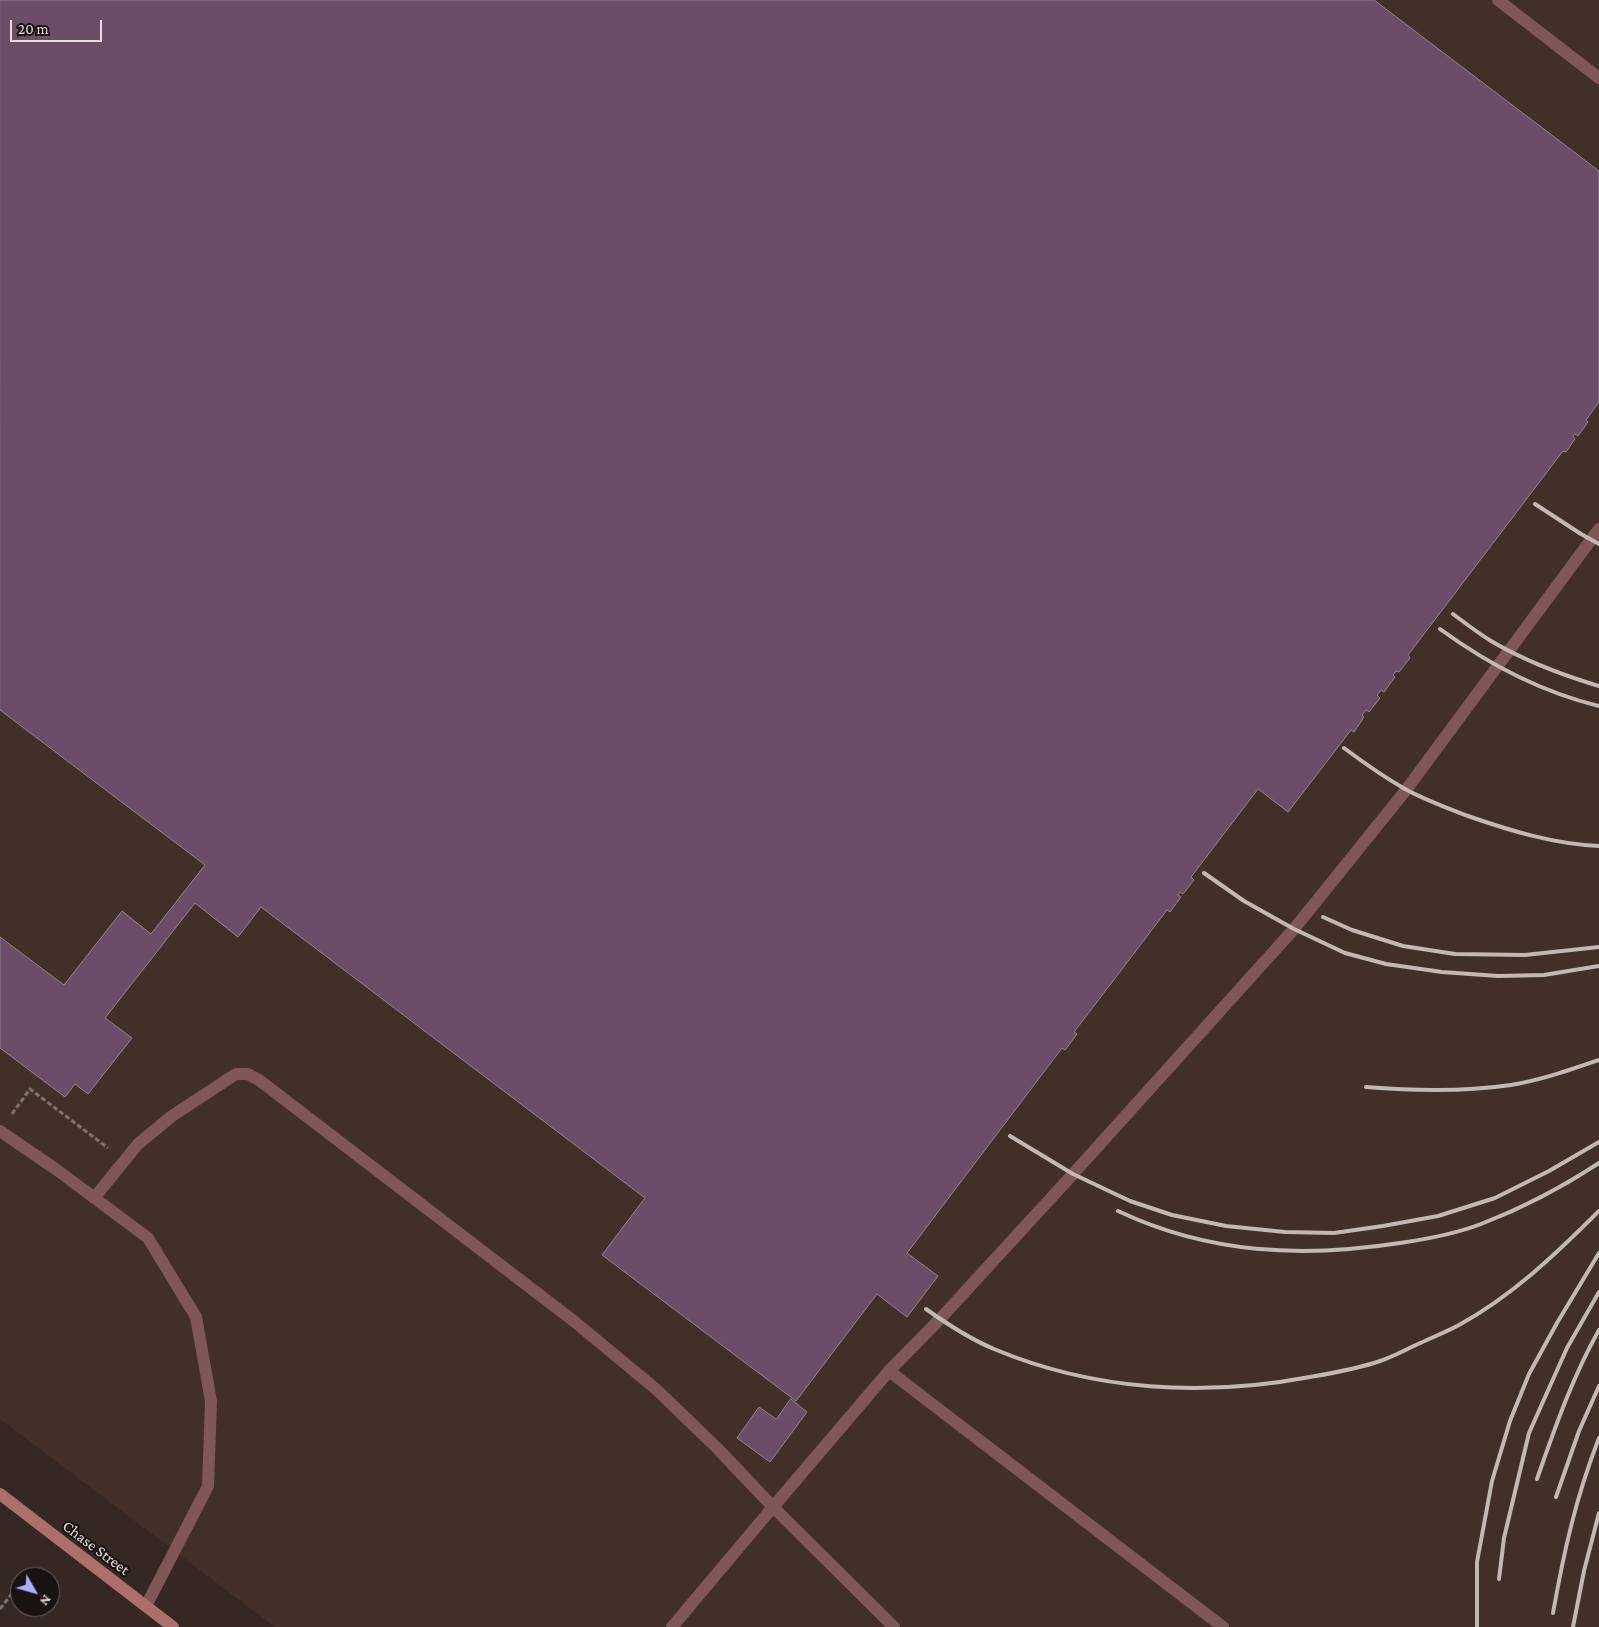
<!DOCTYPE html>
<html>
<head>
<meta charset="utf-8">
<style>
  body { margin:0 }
  #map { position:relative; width:1599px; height:1627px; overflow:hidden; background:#352822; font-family:"Crimson Pro",serif }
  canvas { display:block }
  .north { position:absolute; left:10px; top:1567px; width:50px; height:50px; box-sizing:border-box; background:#181210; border:1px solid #6a6360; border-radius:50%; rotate:128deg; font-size:14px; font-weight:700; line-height:20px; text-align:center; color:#e5dcd8 }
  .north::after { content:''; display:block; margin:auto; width:18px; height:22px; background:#a8b0fc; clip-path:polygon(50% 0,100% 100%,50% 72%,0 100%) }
  .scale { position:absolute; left:10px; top:20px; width:92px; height:22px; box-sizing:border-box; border:2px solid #e5dcd8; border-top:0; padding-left:6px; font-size:15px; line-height:18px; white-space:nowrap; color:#e5dcd8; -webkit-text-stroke:4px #181210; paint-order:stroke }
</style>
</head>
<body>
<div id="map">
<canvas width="1599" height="1627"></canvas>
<div class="north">N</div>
<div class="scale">20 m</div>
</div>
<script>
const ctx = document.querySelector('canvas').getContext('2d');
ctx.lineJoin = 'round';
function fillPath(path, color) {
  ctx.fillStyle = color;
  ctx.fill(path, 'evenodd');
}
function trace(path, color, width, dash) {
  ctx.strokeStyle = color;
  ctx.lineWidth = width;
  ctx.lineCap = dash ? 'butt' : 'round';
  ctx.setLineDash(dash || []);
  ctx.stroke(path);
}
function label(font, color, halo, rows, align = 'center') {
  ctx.font = font + ' "Crimson Pro",serif';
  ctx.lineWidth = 4;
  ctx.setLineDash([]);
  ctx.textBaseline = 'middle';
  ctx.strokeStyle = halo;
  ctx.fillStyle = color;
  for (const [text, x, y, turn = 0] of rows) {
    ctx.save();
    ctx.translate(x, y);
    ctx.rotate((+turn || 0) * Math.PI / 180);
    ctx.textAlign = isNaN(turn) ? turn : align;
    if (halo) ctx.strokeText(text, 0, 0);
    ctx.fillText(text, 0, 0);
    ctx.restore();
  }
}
fillPath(new Path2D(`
  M 0,0 L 1599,0 L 1599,1627 L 275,1627 L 0,1419 Z`), '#423028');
const building = new Path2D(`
  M 0,0 L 1374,0 L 1599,171 L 1599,402 L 1586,420 L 1588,422 L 1578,436 L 1575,434 L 1573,436 L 1575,439 L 1566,452 L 1563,451 L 1408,655 L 1410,658 L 1399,672 L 1396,671 L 1393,675 L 1395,677 L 1384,692 L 1381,690 L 1377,695 L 1380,698 L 1369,712 L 1366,710 L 1362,715 L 1364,717 L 1354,732 L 1351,730 L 1288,812 L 1258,789 L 1191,877 L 1194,880 L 1183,894 L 1180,892 L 1178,895 L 1181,897 L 1170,912 L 1167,910 L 1074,1032 L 1077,1034 L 1065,1050 L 1062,1048 L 907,1253 L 938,1276 L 907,1317 L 877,1294 L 796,1401 L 602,1255 L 645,1198 L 261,907 L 238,937 L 195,903 L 105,1018 L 132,1038 L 88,1094 L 75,1084 L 65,1097 L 0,1048 L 0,937 L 64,985 L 122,911 L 151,934 L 205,865 L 0,710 Z
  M 791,1399 L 807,1412 L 770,1462 L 737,1438 L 759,1407 L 776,1419 Z`);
fillPath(building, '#6b4d67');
trace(building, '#928590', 1);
trace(new Path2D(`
  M 12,1114 L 30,1089 L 108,1148
  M 0,1609 L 20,1583`), '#7e736e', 3, [5, 2.5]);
trace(new Path2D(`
  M 1498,0 L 1599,78
  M 0,1131 L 57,1170 L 148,1238 L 196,1317 L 211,1401 L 208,1486 L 146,1606
  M 94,1198 L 138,1144 L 172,1116 L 236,1074 L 248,1074 L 259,1080 L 575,1322 L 657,1390 L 718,1449 L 773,1507 L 889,1371 L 1223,1627
  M 889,1371 L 940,1319 L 1073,1174 L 1294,929 L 1406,790 L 1599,529
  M 672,1627 L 773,1507 L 894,1627`), '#7f5755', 12);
trace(new Path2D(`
  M 0,1494 L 173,1627`), '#ad6f6c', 12);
trace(new Path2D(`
  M 1535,504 L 1581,534 L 1599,544
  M 1453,614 C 1465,623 1478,633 1491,641 C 1525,661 1562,675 1599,686
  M 1440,629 C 1488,664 1541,692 1599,706
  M 1344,748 C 1364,763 1384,777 1405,789 C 1425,800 1447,808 1468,816 C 1511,831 1554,844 1599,846
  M 1204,873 L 1244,901 L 1294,929 L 1345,953 L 1386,964 L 1442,972 L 1498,976 L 1544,975 L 1599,966
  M 1323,917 L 1352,930 L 1403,946 L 1455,954 L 1525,955 L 1599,947
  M 1366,1087 C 1414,1091 1463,1092 1511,1085 C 1541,1080 1570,1070 1599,1060
  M 1010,1136 L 1073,1174 L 1130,1201 L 1172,1215 L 1226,1226 L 1285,1232 L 1334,1233 L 1383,1226 L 1438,1216 L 1495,1198 L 1549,1171 L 1599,1142
  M 1118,1211 C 1209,1254 1302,1258 1400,1243 C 1428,1239 1455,1234 1481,1224 C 1520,1209 1564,1186 1599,1163
  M 926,1309 C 947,1324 970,1339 994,1349 C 1094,1391 1204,1397 1310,1377 C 1333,1373 1357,1369 1380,1361 C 1393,1357 1405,1350 1418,1344 C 1431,1338 1446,1332 1459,1325 C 1512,1296 1556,1254 1599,1211
  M 1537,1479 C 1555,1428 1572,1378 1599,1330
  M 1556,1497 L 1579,1431 L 1599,1386
  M 1499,1579 L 1504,1538 L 1529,1433 L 1567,1348 L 1599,1292
  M 1553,1613 C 1564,1551 1576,1497 1599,1438
  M 1477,1627 L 1477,1562 L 1492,1481 L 1510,1421 L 1529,1374 L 1557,1323 L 1599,1253
  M 1573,1627 L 1584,1571 L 1599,1513`), '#c2b8b4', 4);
label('16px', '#e5dcd8', '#181210', [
  ["Chase Street",96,1548,37]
]);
</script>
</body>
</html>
